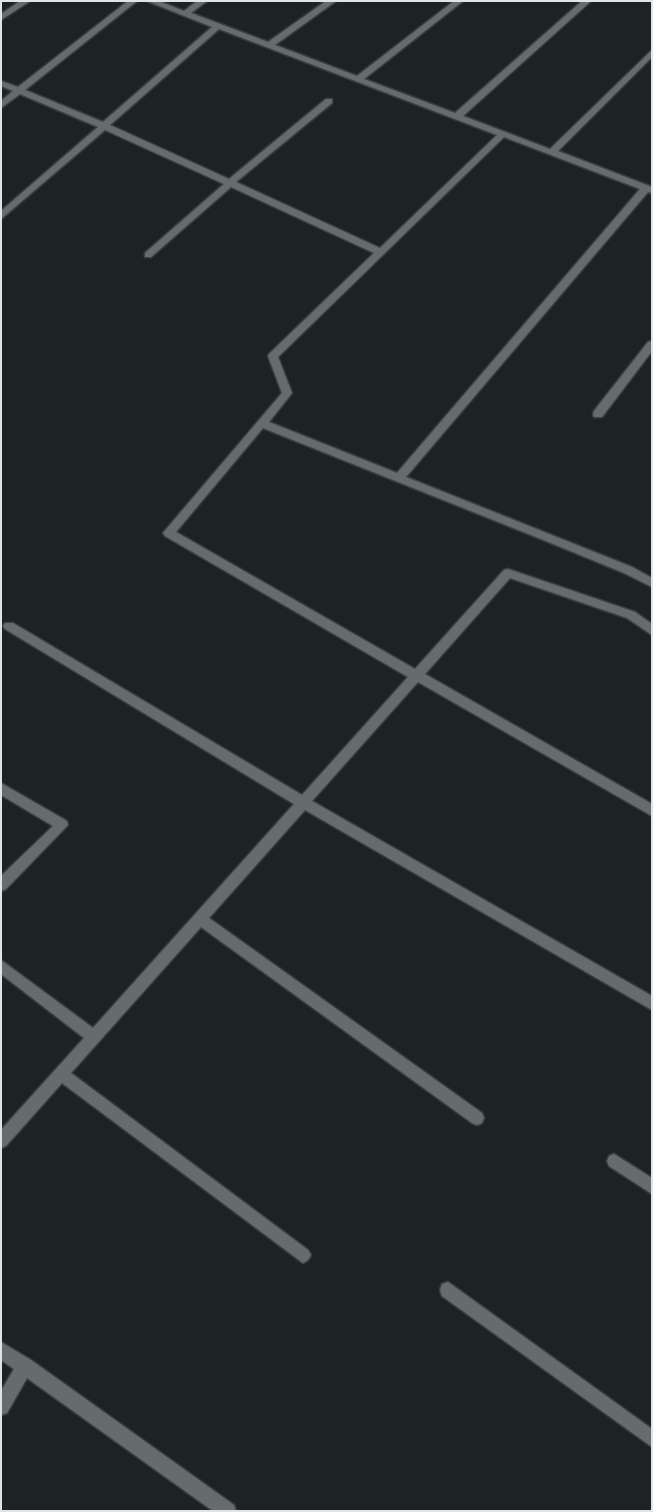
<!DOCTYPE html>
<html>
<head>
<meta charset="utf-8">
<style>
  body { margin:0 }
  #map { position:relative; width:653px; height:1512px; overflow:hidden; background:#1d2223; font-family:Overpass,sans-serif }
  canvas { display:block }
  .frame { position:absolute; inset:0; border:2px solid #e0e4e4; pointer-events:none }
</style>
</head>
<body>
<div id="map">
<canvas width="653" height="1512"></canvas>
<div class="frame"></div>
</div>
<script>
const ctx = document.querySelector('canvas').getContext('2d');
ctx.lineJoin = 'round';
function trace(path, color, width, dash) {
  ctx.strokeStyle = color;
  ctx.lineWidth = width;
  ctx.lineCap = dash ? 'butt' : 'round';
  ctx.setLineDash(dash || []);
  ctx.stroke(path);
}
function fillPath(path, color) {
  ctx.fillStyle = color;
  ctx.fill(path, 'evenodd');
}
const minor = new Path2D(`
  M 20,1 L 30,1 L 1,20 L 1,14 Z
  M 128,1 L 137,1 L 25,90 L 103,122 L 212,27 L 147,1 L 159,1 L 184,11 L 197,1 L 207,1 L 191,13 L 268,42 L 326,1 L 336,1 L 275,45 L 357,76 L 454,1 L 463,1 L 364,79 L 455,113 L 582,1 L 591,1 L 463,116 L 550,149 L 652,50 L 652,57 L 558,151 L 652,187 L 652,193 L 648,192 L 406,477 L 632,567 L 652,578 L 652,587 L 624,573 L 546,541 L 263,428 L 176,532 L 415,669 L 504,570 L 508,569 L 635,612 L 652,624 L 652,635 L 627,618 L 510,578 L 425,674 L 652,804 L 652,816 L 418,682 L 312,801 L 652,996 L 652,1010 L 305,810 L 209,918 L 482,1113 L 484,1118 L 482,1123 L 477,1125 L 472,1123 L 201,927 L 71,1073 L 308,1250 L 311,1255 L 308,1260 L 303,1263 L 62,1083 L 6,1146 L 1,1148 L 1,1130 L 84,1038 L 1,974 L 1,960 L 93,1028 L 294,804 L 5,629 L 3,626 L 5,623 L 13,623 L 302,795 L 408,677 L 165,536 L 163,533 L 282,393 L 268,356 L 269,354 L 374,253 L 231,187 L 151,257 L 145,257 L 145,253 L 224,184 L 105,130 L 1,219 L 1,211 L 98,127 L 20,94 L 1,108 L 1,101 L 13,91 L 1,86 L 1,81 L 18,87 ZM 219,29 L 497,135 L 380,248 L 236,182 L 332,103 L 332,99 L 326,99 L 229,179 L 110,125 ZM 504,137 L 640,189 L 397,473 L 269,422 L 292,393 L 278,357 Z
  M 652,341 L 652,351 L 602,417 L 594,417 L 593,414 L 594,411 L 648,342 Z
  M 1,783 L 67,821 L 68,825 L 6,889 L 1,891 L 1,876 L 53,826 L 1,795 Z
  M 614,1154 L 652,1178 L 652,1194 L 609,1166 L 607,1161 L 609,1156 Z
  M 448,1282 L 652,1429 L 652,1447 L 442,1296 L 440,1290 L 442,1284 Z
  M 1,1342 L 31,1360 L 234,1505 L 236,1511 L 213,1511 L 27,1378 L 7,1413 L 1,1415 L 1,1391 L 14,1369 L 1,1360 Z`);
trace(minor, '#3b3f40', 3);
fillPath(minor, '#666c6d');
</script>
</body>
</html>
